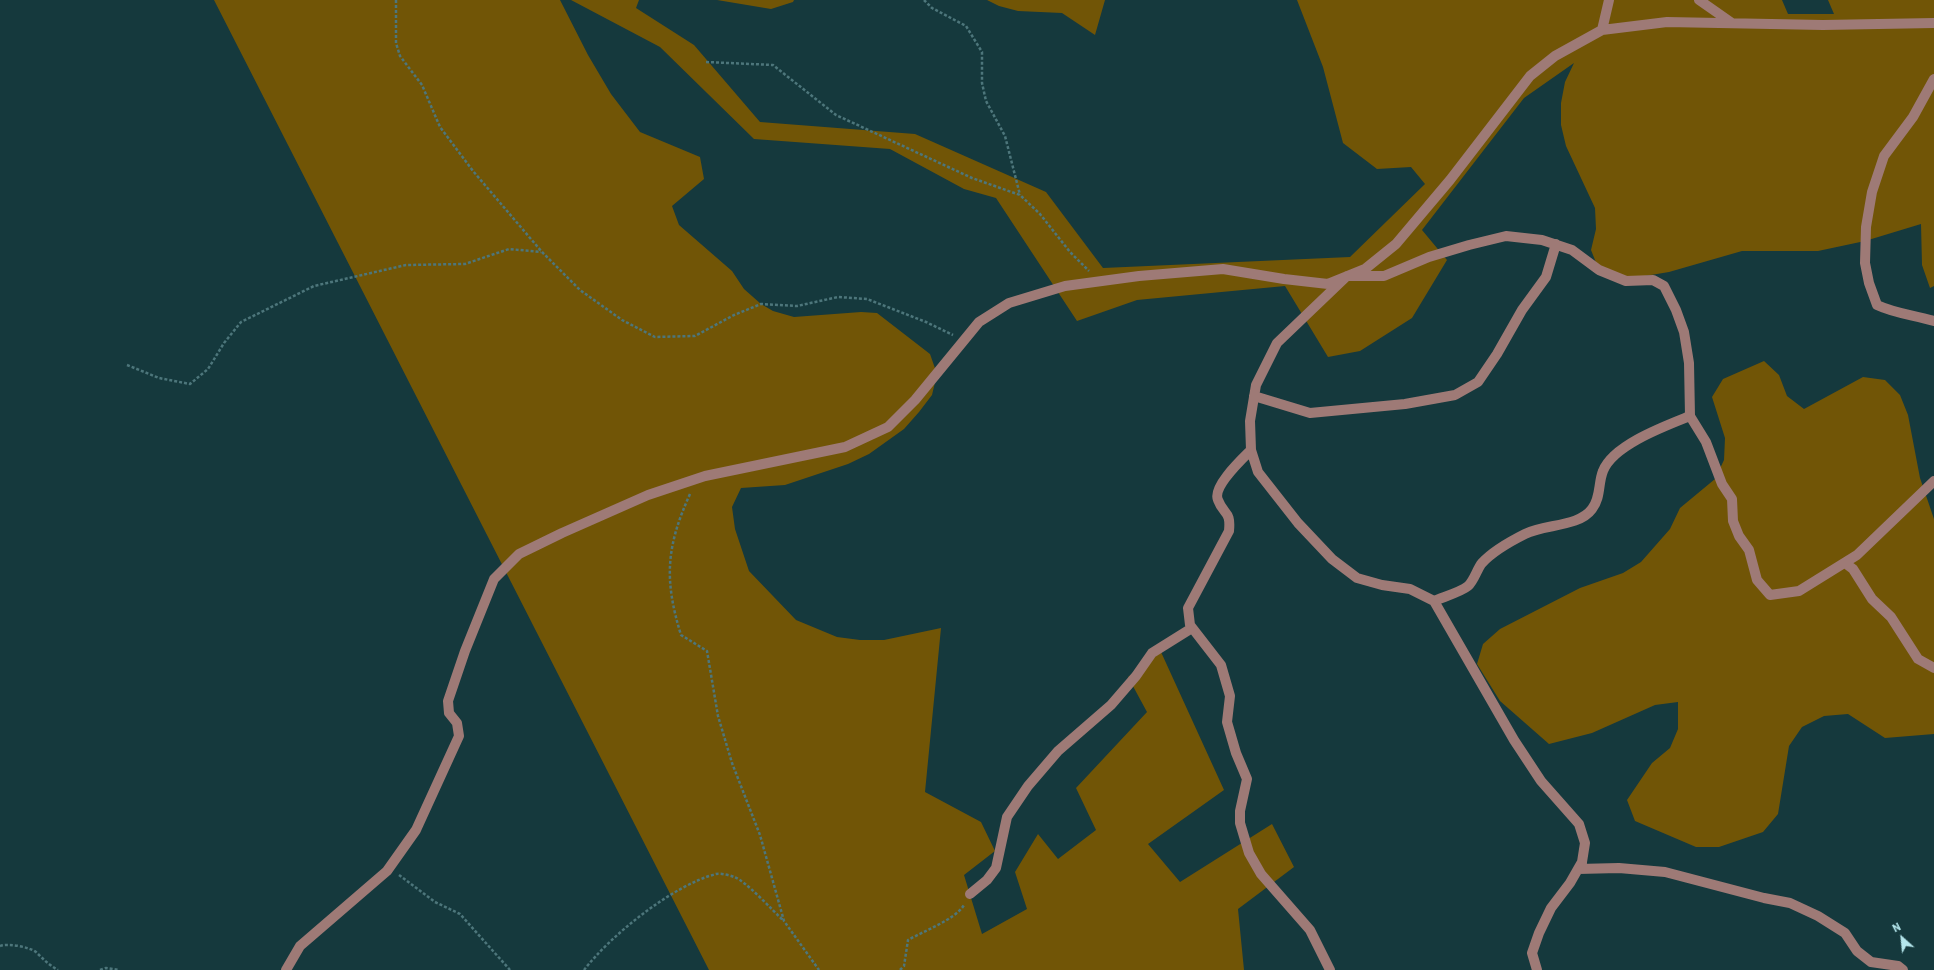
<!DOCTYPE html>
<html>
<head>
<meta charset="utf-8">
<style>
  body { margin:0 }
  #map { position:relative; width:1934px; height:970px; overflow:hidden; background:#15393d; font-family:Barlow,sans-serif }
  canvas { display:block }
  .north { position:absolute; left:1882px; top:918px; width:40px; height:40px; -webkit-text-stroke:3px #15393d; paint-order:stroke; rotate:333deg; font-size:11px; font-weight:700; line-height:16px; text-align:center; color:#b4e6ec }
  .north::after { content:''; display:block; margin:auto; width:14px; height:18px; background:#b4e6ec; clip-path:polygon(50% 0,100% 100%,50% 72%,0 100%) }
</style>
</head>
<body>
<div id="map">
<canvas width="1934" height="970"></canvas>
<div class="north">N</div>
</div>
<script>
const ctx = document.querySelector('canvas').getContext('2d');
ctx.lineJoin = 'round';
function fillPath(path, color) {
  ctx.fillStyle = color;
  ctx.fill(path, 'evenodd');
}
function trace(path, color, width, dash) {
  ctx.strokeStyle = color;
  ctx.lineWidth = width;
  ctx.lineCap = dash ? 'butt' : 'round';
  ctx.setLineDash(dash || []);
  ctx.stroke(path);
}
fillPath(new Path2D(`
  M 214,0 L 560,0 L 588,55 L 611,94 L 640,132 L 700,157 L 704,179 L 672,206 L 679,225 L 732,271 L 744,289 L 761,304 L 773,311 L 794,317 L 861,312 L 877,313 L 930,354 L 937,374 L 932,395 L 919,412 L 904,429 L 869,454 L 848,464 L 785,485 L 741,488 L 732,507 L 735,529 L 749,571 L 796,620 L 837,637 L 860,640 L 884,640 L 941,628 L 925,792 L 981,822 L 995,851 L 964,875 L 982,934 L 1027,909 L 1015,872 L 1038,834 L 1058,859 L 1096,830 L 1076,788 L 1147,712 L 1128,677 L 1161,652 L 1224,790 L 1148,844 L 1180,882 L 1272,824 L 1294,867 L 1238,909 L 1244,970 L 709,970 Z
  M 571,0 L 639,0 L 636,8 L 694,45 L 760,122 L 915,134 L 1046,192 L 1103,268 L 1350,257 L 1425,184 L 1411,167 L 1377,169 L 1343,143 L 1323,67 L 1297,0 L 1782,0 L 1788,14 L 1834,14 L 1828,0 L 1934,0 L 1934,286 L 1930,288 L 1922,265 L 1921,224 L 1865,241 L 1818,251 L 1742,251 L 1669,272 L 1645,276 L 1621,277 L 1599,270 L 1591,250 L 1596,229 L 1595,208 L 1566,146 L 1561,125 L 1561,103 L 1565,82 L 1574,63 L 1524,98 L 1422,230 L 1447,260 L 1412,318 L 1360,351 L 1328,357 L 1285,286 L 1137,300 L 1077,321 L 996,198 L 964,189 L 890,149 L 754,139 L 660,47 Z
  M 717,0 L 794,0 L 793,2 L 771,9 Z
  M 987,0 L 1105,0 L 1095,35 L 1062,13 L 1018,11 L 999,6 Z
  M 1764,361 L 1779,375 L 1787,396 L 1804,409 L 1863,377 L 1885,380 L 1900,395 L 1908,415 L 1920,478 L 1934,519 L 1934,734 L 1885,738 L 1848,714 L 1824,716 L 1802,727 L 1789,746 L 1778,814 L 1763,832 L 1719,847 L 1696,847 L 1635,821 L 1627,800 L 1652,763 L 1670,748 L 1678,729 L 1678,702 L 1655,705 L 1592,733 L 1549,744 L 1500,701 L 1477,664 L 1483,644 L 1500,629 L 1580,588 L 1623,573 L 1641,562 L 1670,529 L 1680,508 L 1715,479 L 1724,460 L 1725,438 L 1712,397 L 1723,379 Z`), '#715506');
trace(new Path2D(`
  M 396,0 L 396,43 L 400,56 L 422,85 L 440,127 L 473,171 L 542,252 L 580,290 L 622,320 L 655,337 L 695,336 L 734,315 L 761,304 L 797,306 L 838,297 L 867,299 L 926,322 L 953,335
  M 924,0 L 932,8 L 966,26 L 982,52 L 982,83 L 986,101 L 1005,136 L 1020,195
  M 706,62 L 773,65 L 836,115 L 972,178 L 1020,195 L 1040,214 L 1070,252 L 1089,271
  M 127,365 L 159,378 L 190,384 L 208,369 L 224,343 L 241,322 L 314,286 L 406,265 L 465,264 L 509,249 L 541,252
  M 690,494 C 666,547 664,580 681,635 L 707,651 L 718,716 L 732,763 L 760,835 L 784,921 L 819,970
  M 399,875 L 435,902 L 460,914 L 510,970
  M 0,946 C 9,943 29,947 36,952 C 43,959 49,965 58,970
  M 100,970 L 106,968 L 119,970
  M 584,970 C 611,935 673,885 716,874 C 720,873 729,875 734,877 C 745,880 773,911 784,921
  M 900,970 L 904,966 L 908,940 C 924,931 956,919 964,905`), '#4d767b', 2.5, [3, 2]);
trace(new Path2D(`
  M 1699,0 L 1732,23
  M 1602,30 L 1609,0
  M 1934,79 L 1913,117 L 1884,156 L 1872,192 L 1866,227 L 1865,263 L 1869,283 L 1877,305 C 1896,314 1915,315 1934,321
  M 1254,396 L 1310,413 L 1405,404 L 1455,395 L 1478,382 L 1497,354 L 1522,310 L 1546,277 L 1556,244
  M 1251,450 C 1242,459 1212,487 1218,500 C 1224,516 1231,510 1229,531 L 1188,608 L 1190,625 L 1221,665 L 1230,696 L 1227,722 L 1236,753 L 1247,779 L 1240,811 L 1240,823 L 1249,853 L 1261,874 L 1310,930 L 1330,970
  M 1845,563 L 1853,569 L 1872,599 L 1891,617 L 1918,659 L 1934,668
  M 1434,601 C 1443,597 1461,592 1468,586 C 1474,581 1477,569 1482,563 C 1493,551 1511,541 1525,534 C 1544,524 1579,527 1592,509 C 1601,498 1598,483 1603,471 C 1613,445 1665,426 1690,416
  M 1578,869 L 1619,868 L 1665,872 L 1764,898 L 1790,903 L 1818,916 L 1845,933 L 1857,951 L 1871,962 L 1898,966 L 1903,970
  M 970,894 L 987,880 L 996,868 L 1007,817 L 1028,786 L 1058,751 L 1111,705 L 1136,676 L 1152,653 L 1192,628
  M 286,970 L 300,946 L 387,871 L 416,830 L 459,736 L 457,723 L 449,713 L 448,701 L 465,651 L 494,579 L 519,554 L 562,533 L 648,495 L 705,476 L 845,447 L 888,427 L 915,400 L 979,322 L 1009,303 L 1065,286 L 1139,276 L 1223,269 L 1284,279 L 1328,284 L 1365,269 L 1396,244 L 1450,180 L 1530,76 L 1555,56 L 1602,30 L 1667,22 L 1823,25 L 1934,23
  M 1537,970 L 1532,953 L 1539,933 L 1551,908 L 1570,883 L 1582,862 L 1585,843 L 1579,824 L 1541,781 L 1514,740 L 1434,601 L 1410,589 L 1382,585 L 1357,578 L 1332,559 L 1298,523 L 1258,472 L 1251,450 L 1250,421 L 1256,385 L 1277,343 L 1347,276 L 1384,276 L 1429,257 L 1469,245 L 1506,236 L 1542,240 L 1572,250 L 1599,270 L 1626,281 L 1653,280 L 1664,286 L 1676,310 L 1684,332 L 1689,363 L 1690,416 L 1706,442 L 1722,484 L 1732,499 L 1733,521 L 1739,536 L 1749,550 L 1757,580 L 1770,595 L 1799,591 L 1857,555 L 1934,481`), '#9e7a76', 10);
</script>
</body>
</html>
